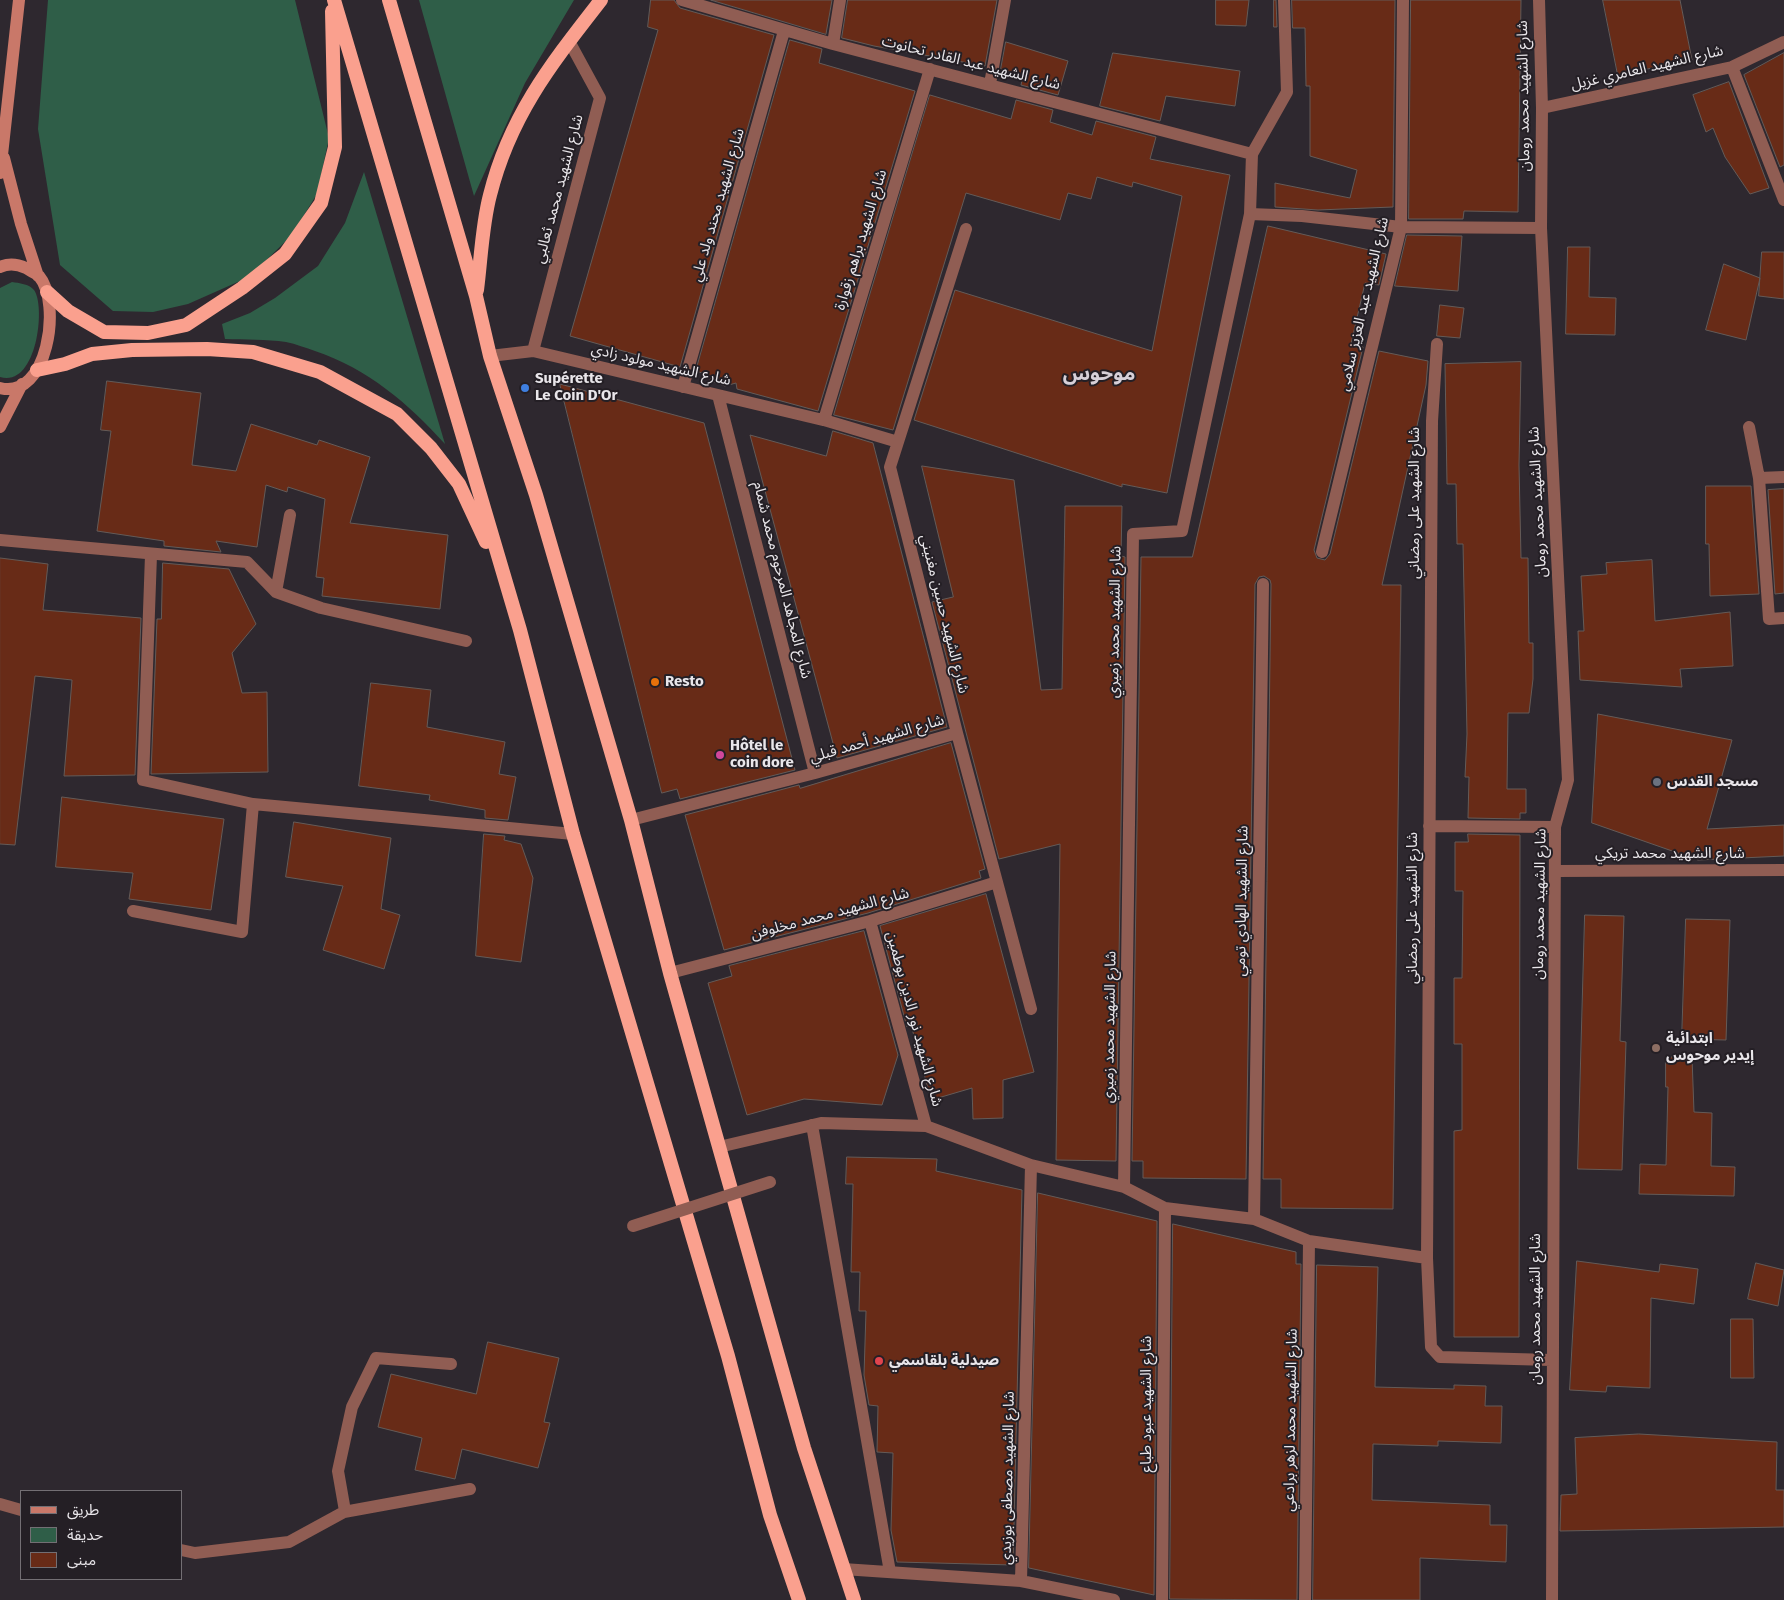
<!DOCTYPE html>
<html>
<head>
<meta charset="utf-8">
<style>
  body { margin:0 }
  #map { position:relative; width:1784px; height:1600px; overflow:hidden; background:#2e282f; font-family:"Fira Sans","Noto Sans Arabic",sans-serif }
  canvas { display:block }
  .legend { position:absolute; left:20px; top:1490px; width:162px; height:90px; box-sizing:border-box; background:#241f25; border:1px solid #736f74; margin:0; padding:6px 9px; list-style:none; font-size:15px; color:#e9e6ea }
  .legend li { display:flex; align-items:center; gap:10px; height:25px }
  .legend b { width:25px; border:1px solid #736f74 }
</style>
</head>
<body>
<div id="map">
<canvas width="1784" height="1600"></canvas>
<ul class="legend">
<li><b style="height:6px;background:#c97869"></b>طريق</li>
<li><b style="height:14px;background:#2f5e48"></b>حديقة</li>
<li><b style="height:14px;background:#682b17"></b>مبنى</li>
</ul>
</div>
<script>
const ctx = document.querySelector('canvas').getContext('2d');
ctx.lineJoin = 'round';
function fillPath(path, color) {
  ctx.fillStyle = color;
  ctx.fill(path, 'evenodd');
}
function trace(path, color, width, dash) {
  ctx.strokeStyle = color;
  ctx.lineWidth = width;
  ctx.lineCap = dash ? 'butt' : 'round';
  ctx.setLineDash(dash || []);
  ctx.stroke(path);
}
function label(font, color, halo, rows, align = 'center') {
  ctx.font = font + ' "Fira Sans","Noto Sans Arabic",sans-serif';
  ctx.lineWidth = 4;
  ctx.setLineDash([]);
  ctx.textBaseline = 'middle';
  ctx.strokeStyle = halo;
  ctx.fillStyle = color;
  for (const [text, x, y, turn = 0] of rows) {
    ctx.save();
    ctx.translate(x, y);
    ctx.rotate((+turn || 0) * Math.PI / 180);
    ctx.textAlign = isNaN(turn) ? turn : align;
    if (halo) ctx.strokeText(text, 0, 0);
    ctx.fillText(text, 0, 0);
    ctx.restore();
  }
}
fillPath(new Path2D(`
  M 48,0 L 295,0 L 329,138 L 317,194 L 291,236 L 249,277 L 188,304 L 153,312 L 113,311 L 60,265 L 38,129 Z
  M 419,0 L 574,0 L 525,83 L 474,196 Z
  M 364,172 L 445,444 C 408,403 368,369 315,351 C 306,348 296,344 286,342 C 266,339 245,340 225,339 L 222,324 L 250,313 L 275,298 L 318,266 L 345,223 Z
  M 12,282 C 19,283 29,284 34,290 C 46,306 37,388 0,377 L 0,288 Z`), '#2f5e48');
const building = new Path2D(`
  M 651,0 L 674,0 L 680,8 L 774,35 L 680,367 L 570,336 L 658,30 L 648,27 Z
  M 711,0 L 832,0 L 826,34 Z
  M 848,0 L 997,0 L 985,66 L 874,46 L 842,38 Z
  M 1216,0 L 1249,0 L 1246,26 L 1216,25 Z
  M 1274,0 L 1276,0 L 1277,27 L 1274,27 Z
  M 1292,0 L 1395,0 L 1393,207 L 1318,210 L 1275,207 L 1275,183 L 1350,198 L 1357,170 L 1310,156 L 1310,86 L 1306,86 L 1305,28 L 1293,28 Z
  M 1411,0 L 1521,0 L 1518,212 L 1464,211 L 1463,219 L 1409,219 Z
  M 1603,0 L 1680,0 L 1692,60 L 1618,75 Z
  M 790,40 L 822,49 L 819,63 L 915,91 L 818,411 L 737,389 L 736,383 L 725,386 L 710,381 L 711,376 L 696,371 Z
  M 1006,42 L 1068,61 L 1058,95 L 1021,85 L 1023,76 L 1001,69 Z
  M 1113,53 L 1240,71 L 1235,106 L 1166,96 L 1160,121 L 1100,106 Z
  M 1784,53 L 1784,165 L 1780,167 L 1744,75 Z
  M 1729,82 L 1769,188 L 1750,194 L 1725,157 L 1713,128 L 1706,132 L 1693,95 Z
  M 930,95 L 1011,119 L 1016,100 L 1053,110 L 1050,122 L 1092,135 L 1096,121 L 1156,137 L 1150,159 L 1230,175 L 1167,493 L 1122,484 L 1122,487 L 914,420 L 955,290 L 1152,351 L 1182,196 L 1133,182 L 1132,187 L 1097,177 L 1091,199 L 1068,193 L 1060,220 L 966,193 L 893,430 L 834,415 Z
  M 1268,226 L 1386,254 L 1379,285 L 1365,283 L 1351,344 L 1363,347 L 1314,550 L 1317,558 L 1325,560 L 1330,554 L 1379,351 L 1428,361 L 1426,385 L 1382,585 L 1401,585 L 1393,1209 L 1281,1208 L 1281,1179 L 1263,1179 L 1271,584 L 1270,580 L 1264,576 L 1259,577 L 1255,584 L 1246,1179 L 1143,1178 L 1143,1161 L 1132,1161 L 1141,557 L 1192,557 Z
  M 1407,235 L 1462,236 L 1458,291 L 1395,286 Z
  M 1568,247 L 1590,247 L 1589,297 L 1616,298 L 1615,335 L 1566,334 Z
  M 1762,252 L 1784,252 L 1784,299 L 1759,296 Z
  M 1724,264 L 1760,278 L 1746,340 L 1706,330 Z
  M 1440,305 L 1464,308 L 1460,338 L 1437,336 Z
  M 1521,362 L 1519,465 L 1521,558 L 1528,558 L 1529,643 L 1533,643 L 1533,679 L 1529,713 L 1508,713 L 1507,789 L 1526,789 L 1526,813 L 1520,813 L 1520,819 L 1468,818 L 1469,777 L 1465,777 L 1467,734 L 1463,544 L 1457,544 L 1456,484 L 1447,484 L 1445,364 Z
  M 107,381 L 201,393 L 192,465 L 236,471 L 251,424 L 317,445 L 319,440 L 370,457 L 350,523 L 448,535 L 440,609 L 322,596 L 324,578 L 316,577 L 325,499 L 288,487 L 287,492 L 266,485 L 257,547 L 216,541 L 221,552 L 164,546 L 164,541 L 97,531 L 111,431 L 101,430 Z
  M 560,384 L 704,423 L 795,770 L 680,799 L 677,789 L 662,793 Z
  M 833,431 L 873,443 L 947,727 L 837,758 L 750,435 L 826,456 Z
  M 922,466 L 1014,480 L 1041,690 L 1062,689 L 1065,506 L 1122,506 L 1121,556 L 1125,557 L 1116,1161 L 1056,1160 L 1060,844 L 999,859 L 932,602 L 953,597 Z
  M 1706,486 L 1751,486 L 1759,594 L 1710,596 L 1709,544 L 1706,544 Z
  M 1784,489 L 1784,593 L 1775,594 L 1768,490 Z
  M 0,558 L 48,564 L 43,610 L 141,618 L 135,775 L 64,776 L 72,680 L 35,676 L 15,845 L 0,844 Z
  M 1652,560 L 1655,621 L 1730,612 L 1733,666 L 1680,669 L 1682,687 L 1580,680 L 1578,631 L 1584,631 L 1581,576 L 1607,574 L 1606,563 Z
  M 163,563 L 229,569 L 256,624 L 232,653 L 242,693 L 267,692 L 268,772 L 151,774 L 157,619 L 161,619 Z
  M 371,683 L 431,690 L 427,727 L 505,742 L 499,774 L 516,777 L 508,820 L 485,818 L 485,810 L 429,800 L 430,795 L 359,786 Z
  M 1598,714 L 1732,740 L 1707,829 L 1784,825 L 1784,856 L 1698,860 L 1592,823 Z
  M 951,743 L 985,869 L 979,871 L 981,878 L 868,913 L 724,950 L 685,815 L 799,785 L 800,788 Z
  M 62,797 L 224,819 L 211,910 L 129,899 L 133,873 L 56,867 Z
  M 294,822 L 391,838 L 381,909 L 400,915 L 384,969 L 323,950 L 343,886 L 286,877 Z
  M 484,834 L 505,836 L 504,840 L 521,844 L 533,878 L 521,962 L 476,956 Z
  M 1468,834 L 1520,835 L 1519,1337 L 1454,1337 L 1454,1131 L 1462,1130 L 1462,1044 L 1454,1044 L 1454,978 L 1462,978 L 1463,891 L 1455,891 L 1455,842 L 1468,842 Z
  M 986,894 L 1034,1072 L 1003,1080 L 1003,1118 L 973,1119 L 972,1088 L 931,1100 L 910,1021 L 907,1027 L 880,926 Z
  M 1585,915 L 1624,916 L 1620,1041 L 1626,1042 L 1622,1170 L 1578,1169 Z
  M 1686,919 L 1730,920 L 1726,1040 L 1682,1039 Z
  M 864,931 L 898,1055 L 882,1105 L 804,1099 L 747,1115 L 708,983 L 732,976 L 729,966 Z
  M 1666,1057 L 1692,1057 L 1694,1112 L 1712,1113 L 1711,1166 L 1735,1167 L 1734,1196 L 1639,1194 L 1640,1164 L 1666,1165 L 1668,1087 L 1666,1087 Z
  M 847,1157 L 937,1159 L 936,1171 L 1022,1190 L 1013,1565 L 897,1562 L 891,1530 L 893,1453 L 877,1452 L 878,1406 L 869,1405 L 864,1375 L 866,1311 L 859,1311 L 860,1272 L 851,1272 L 853,1184 L 846,1184 Z
  M 1038,1193 L 1157,1221 L 1154,1595 L 1029,1568 Z
  M 1173,1224 L 1296,1252 L 1296,1264 L 1301,1264 L 1297,1600 L 1170,1599 Z
  M 1577,1261 L 1659,1272 L 1660,1264 L 1698,1269 L 1694,1304 L 1651,1298 L 1650,1388 L 1607,1386 L 1606,1392 L 1570,1390 Z
  M 1756,1263 L 1784,1270 L 1778,1306 L 1748,1299 Z
  M 1317,1265 L 1378,1267 L 1375,1387 L 1454,1389 L 1454,1385 L 1486,1386 L 1485,1406 L 1502,1406 L 1501,1443 L 1438,1441 L 1438,1446 L 1373,1444 L 1372,1500 L 1490,1505 L 1490,1525 L 1507,1525 L 1506,1562 L 1420,1558 L 1420,1600 L 1313,1600 Z
  M 1731,1319 L 1753,1319 L 1754,1378 L 1731,1378 Z
  M 488,1342 L 559,1358 L 544,1422 L 550,1423 L 538,1468 L 462,1449 L 455,1479 L 415,1470 L 422,1438 L 378,1427 L 391,1374 L 476,1394 Z
  M 1639,1434 L 1777,1442 L 1776,1490 L 1784,1490 L 1784,1527 L 1560,1531 L 1561,1495 L 1577,1494 L 1575,1438 Z`);
fillPath(building, '#682b17');
trace(building, '#645b58', 1);
trace(new Path2D(`
  M 682,0 L 833,44 L 1252,154
  M 1539,0 L 1542,108 L 1541,228 L 1568,780 L 1555,827 L 1552,1600
  M 833,44 L 840,0
  M 1732,67 L 1784,200
  M 990,84 L 1005,0
  M 1542,108 L 1732,67 L 1784,42
  M 1250,214 L 1302,216 L 1401,227 L 1541,228
  M 966,229 L 890,467 L 957,733 L 1031,1009
  M 1437,344 L 1432,421 L 1427,1258 L 1431,1347 L 1440,1357 L 1551,1360
  M 533,351 L 600,98 L 569,41
  M 490,356 L 533,351 L 823,420
  M 683,387 L 784,31
  M 718,395 L 815,773
  M 1749,427 L 1759,478 L 1769,619 L 1784,618
  M 898,442 L 824,420 L 930,69
  M 1759,478 L 1784,477
  M 0,540 L 247,562 L 276,592 L 321,608 L 466,641
  M 1322,552 L 1401,227 L 1403,0
  M 151,555 L 143,780 L 253,804 L 573,834
  M 276,592 L 290,515
  M 631,820 L 815,773 L 957,733
  M 1429,826 L 1555,827
  M 1556,871 L 1784,870
  M 133,911 L 242,932 L 253,804
  M 870,921 L 926,1126
  M 670,973 L 870,921 L 997,882
  M 812,1125 L 890,1572
  M 719,1147 L 821,1123 L 926,1126 L 1031,1165 L 1124,1187 L 1165,1208 L 1254,1219 L 1309,1241 L 1427,1258
  M 1124,1187 L 1133,534 L 1182,531 L 1250,214 L 1252,154 L 1287,92 L 1284,0
  M 1254,1219 L 1263,584
  M 0,1504 L 21,1510
  M 345,1511 L 338,1471 L 352,1407 L 376,1358 L 451,1364
  M 181,1550 L 195,1553 L 289,1542 L 344,1512 L 470,1489
  M 843,1569 L 1021,1581 L 1114,1600
  M 1021,1581 L 1031,1165
  M 1162,1600 L 1165,1208
  M 1305,1600 L 1309,1241`), '#905d53', 12);
trace(new Path2D(`
  M 4,158 L 21,224 L 38,276
  M 0,173 L 19,0
  M 0,267 C 9,263 17,264 26,268 C 30,271 36,273 39,276 C 62,303 48,400 0,388
  M 0,427 L 22,384`), '#c97869', 12);
trace(new Path2D(`
  M 334,0 L 520,630 L 573,834 L 728,1356 L 770,1515 L 799,1600
  M 389,0 L 476,296 L 490,356 L 536,495 L 631,820 L 670,973 L 804,1448 L 854,1600
  M 477,290 C 481,259 482,225 490,195 C 510,115 552,63 601,0
  M 47,292 L 68,311 L 104,332 L 148,333 L 186,325 L 242,288 L 285,254 L 321,203 L 335,147 L 332,11
  M 37,370 L 65,364 L 92,354 L 132,350 L 207,349 L 253,352 L 320,372 L 397,414 L 431,448 L 459,484 L 486,542`), '#faa08e', 14);
trace(new Path2D(`
  M 633,1226 L 770,1182`), '#905d53', 12);
for (const [x, y, r, color] of [
  [525,388,5,"#3f7fe0"],
  [655,682,5,"#e8710a"],
  [720,755,5,"#d1479c"],
  [1657,782,5,"#6b7280"],
  [1656,1048,5,"#8d6e63"],
  [879,1361,5,"#e0444e"]
]) {
  const dot = new Path2D();
  dot.arc(x, y, r, 0, 2 * Math.PI);
  ctx.fillStyle = color;
  ctx.fill(dot);
  trace(dot, '#241f25', 2);
}
label('15px', '#e9e6ea', '#241f25', [
  ["شارع الشهيد عبد القادر تحانوت",971,63,14],
  ["شارع الشهيد العامري غزيل",1647,68,-13],
  ["شارع الشهيد محمد رومان",1524,96,-91],
  ["شارع الشهيد محمد ثعالبي",559,189,-75],
  ["شارع الشهيد محند ولد علي",718,205,-74],
  ["شارع الشهيد براهم زقوارة",861,240,-73],
  ["شارع الشهيد عبد العزيز سلامي",1364,304,-77],
  ["شارع الشهيد مولود زادي",661,365,13],
  ["شارع الشهيد محمد رومان",1538,502,-93],
  ["شارع الشهيد على رمضاني",1415,503,-90],
  ["شارع المجاهد المرحوم محمد شمام",782,580,76],
  ["شارع الشهيد حسين مغنيني",944,614,76],
  ["شارع الشهيد محمد زميري",1115,622,-89],
  ["شارع الشهيد أحمد قبلي",877,739,-16],
  ["شارع الشهيد محمد تريكي",1670,854],
  ["شارع الشهيد الهادي تومي",1242,901,-89],
  ["شارع الشهيد محمد رومان",1540,904,-89],
  ["شارع الشهيد على رمضاني",1413,908,-90],
  ["شارع الشهيد محمد مخلوفن",830,914,-15],
  ["شارع الشهيد نور الدين بوطمين",914,1019,75],
  ["شارع الشهيد محمد زميري",1110,1027,-89],
  ["شارع الشهيد محمد رومان",1536,1309,-90],
  ["شارع الشهيد عبود طباع",1147,1404,-90],
  ["شارع الشهيد محمد لزهر برادعي",1291,1420,-89],
  ["شارع الشهيد مصطفى بوزيدي",1008,1478,-89]
]);
label('bold 15px', '#e9e6ea', '#241f25', [
  ["Supérette",535,379],
  ["Le Coin D'Or",535,396],
  ["Resto",665,682],
  ["Hôtel le",730,746],
  ["coin dore",730,763],
  ["مسجد القدس",1667,782],
  ["ابتدائية",1666,1039],
  ["إيدير موحوس",1666,1056],
  ["صيدلية بلقاسمي",889,1361]
], 'left');
label('bold 20px', '#d7d0d8', '#241f25', [
  ["موحوس",1099,374]
]);
</script>
</body>
</html>
